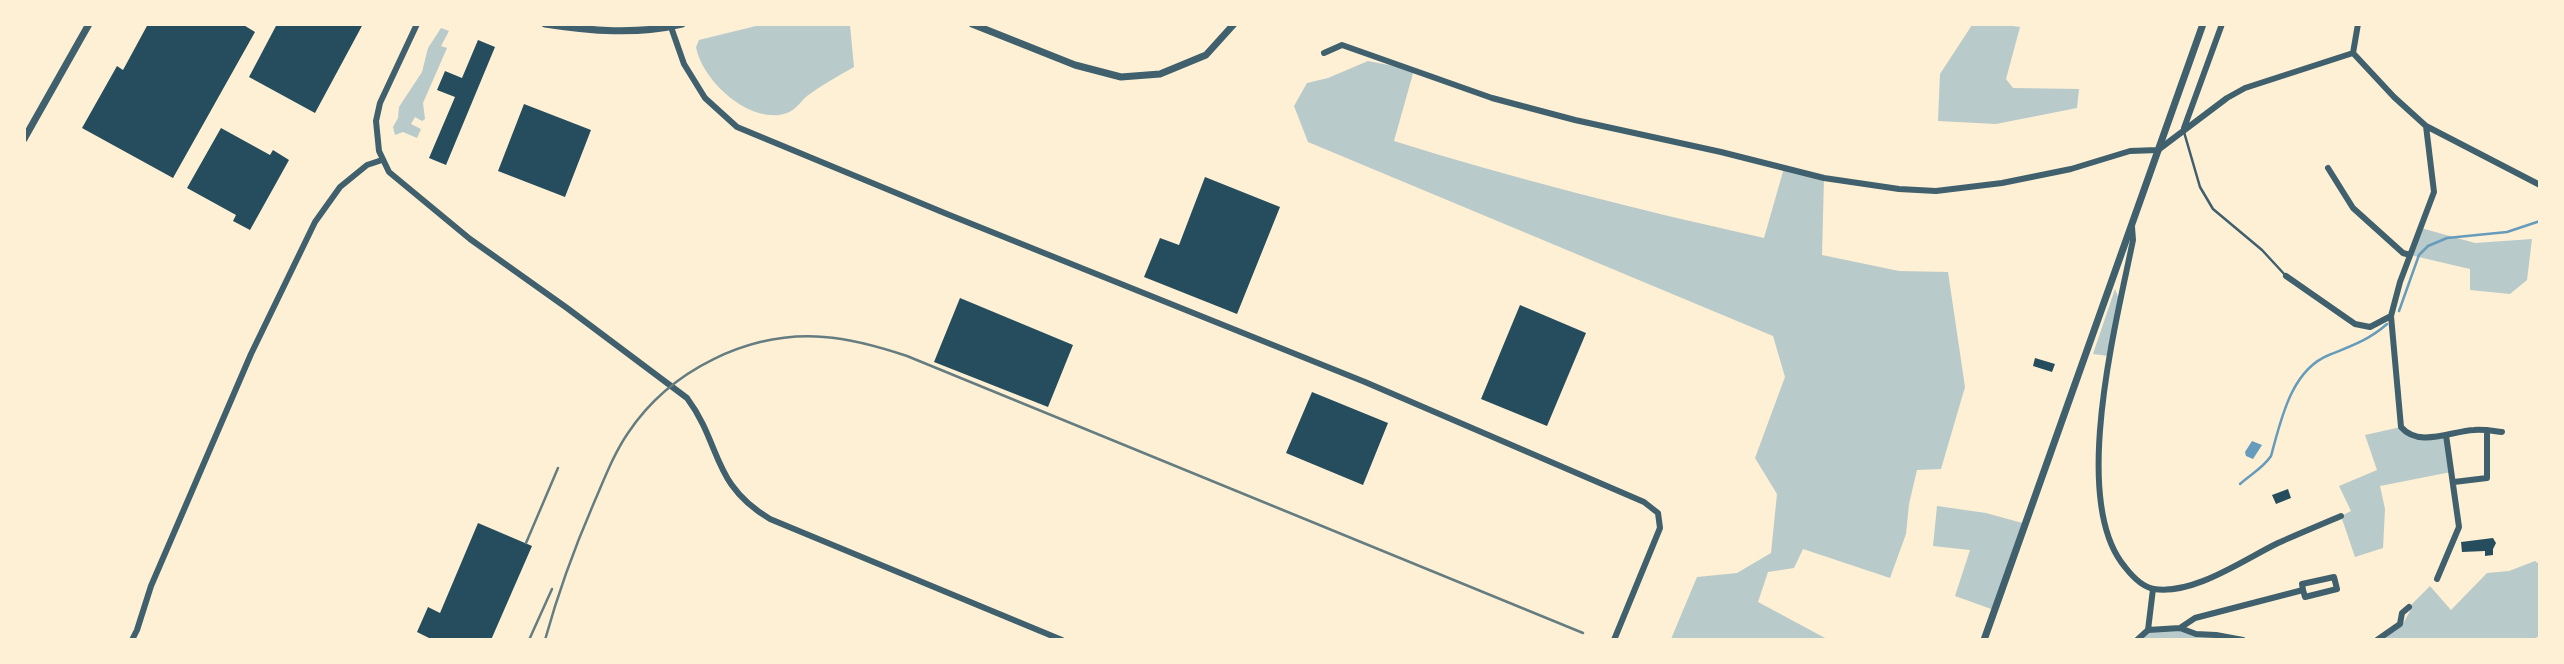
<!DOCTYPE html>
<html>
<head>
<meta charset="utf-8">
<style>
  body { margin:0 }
  #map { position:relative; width:2564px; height:664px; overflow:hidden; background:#fdf0d5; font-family:Manrope,sans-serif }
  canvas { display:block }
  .frame { position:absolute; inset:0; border:26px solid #fdf0d5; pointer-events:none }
</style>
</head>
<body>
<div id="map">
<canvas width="2564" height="664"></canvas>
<div class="frame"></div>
</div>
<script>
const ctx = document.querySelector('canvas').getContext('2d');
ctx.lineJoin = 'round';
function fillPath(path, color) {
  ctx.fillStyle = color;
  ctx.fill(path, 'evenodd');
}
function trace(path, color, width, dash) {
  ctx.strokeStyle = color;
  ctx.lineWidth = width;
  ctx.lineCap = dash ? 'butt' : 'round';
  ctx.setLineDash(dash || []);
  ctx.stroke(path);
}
fillPath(new Path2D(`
  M 1997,24 L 2020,27 L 2006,79 L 2013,88 L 2079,89 L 2077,108 L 1996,124 L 1938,121 L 1940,74 L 1972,25 Z
  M 760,25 L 850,25 L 854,67 C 838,76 822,85 807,96 C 801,101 796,110 787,113 C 751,126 702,81 696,47 L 699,40 Z
  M 441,28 L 449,31 L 441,46 L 447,48 L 423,103 L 425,119 L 422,121 L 415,117 L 411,124 L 421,129 L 417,138 L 403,132 L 395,135 L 393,127 L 398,118 L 399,107 L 422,72 L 428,48 Z
  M 1368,61 L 1414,70 L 1394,141 C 1515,179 1639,210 1764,238 L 1784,168 L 1824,178 L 1822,255 L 1899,271 L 1948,272 L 1965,387 L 1941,469 L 1917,470 L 1909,504 L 1906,534 L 1890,578 L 1803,549 L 1794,568 L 1768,572 L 1758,602 L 1827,639 L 1671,639 L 1697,577 L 1737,573 L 1771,553 L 1777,494 L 1755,458 L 1785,377 L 1773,336 L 1308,142 L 1294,106 L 1307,83 L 1328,78 Z
  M 2421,228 L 2475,243 L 2532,239 L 2527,280 L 2510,294 L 2470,290 L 2470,269 L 2410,255 Z
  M 2115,289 L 2119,299 L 2109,356 L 2093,354 Z
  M 2401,427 L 2406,434 L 2446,435 L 2451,472 L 2380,486 L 2385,509 L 2383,548 L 2355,557 L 2341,516 L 2351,511 L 2339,486 L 2377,470 L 2365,435 Z
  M 1937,506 L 1986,513 L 2026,524 L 1994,610 L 1955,596 L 1970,550 L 1933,546 Z
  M 2535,561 L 2539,564 L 2539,636 L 2534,639 L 2381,640 L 2395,631 L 2404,622 L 2410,611 L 2409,607 L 2430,586 L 2451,610 L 2487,573 L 2509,571 Z
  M 2180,628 L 2243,640 L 2137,640 L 2148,630 Z`), '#b9caca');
fillPath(new Path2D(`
  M 2252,441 L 2262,445 L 2253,459 L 2246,456 L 2245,452 Z`), '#669bbc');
trace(new Path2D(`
  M 2399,311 L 2419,255 L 2428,246 L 2447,238 L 2507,232 L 2540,221
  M 2240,484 C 2251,474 2263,468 2271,456 C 2281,420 2291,370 2329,355 C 2351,346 2369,340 2387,324`), '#669bbc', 2.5);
fillPath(new Path2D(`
  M 148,24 L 242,24 L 255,32 L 173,178 L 82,128 L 117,66 L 123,70 Z
  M 277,24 L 363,24 L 315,113 L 249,77 Z
  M 478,40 L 495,47 L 446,165 L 429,158 L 455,97 L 437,90 L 445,71 L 462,78 Z
  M 524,104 L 591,130 L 565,197 L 498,171 Z
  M 221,128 L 270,155 L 273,150 L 289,160 L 250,230 L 233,221 L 236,215 L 187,188 Z
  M 1205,177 L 1280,207 L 1237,314 L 1144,277 L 1160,238 L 1179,245 Z
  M 960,298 L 1073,345 L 1048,407 L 934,362 Z
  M 1520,305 L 1586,333 L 1547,426 L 1481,399 Z
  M 2035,358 L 2055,364 L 2052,372 L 2033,366 Z
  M 1312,392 L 1388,423 L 1363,485 L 1286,453 Z
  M 2288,489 L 2291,498 L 2276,504 L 2272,495 Z
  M 478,523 L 532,546 L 491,640 L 428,640 L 429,638 L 417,632 L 428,607 L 440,613 Z
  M 2493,538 L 2496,543 L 2493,549 L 2493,555 L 2485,556 L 2485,551 L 2462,552 L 2461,542 Z`), '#264d5e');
trace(new Path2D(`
  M 2184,132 L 2200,187 L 2213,209 L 2262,250 L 2286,276`), '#3f606c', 2.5);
trace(new Path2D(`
  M 417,24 L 380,103 L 376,121 L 379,151 L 389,172 L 470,239 L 567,308 L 687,398 C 722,445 711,484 770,519 L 1062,640
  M 671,27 L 684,64 L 705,98 L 737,127 L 947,214 L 1365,382 L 1644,502 L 1658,513 L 1660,528 L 1614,640
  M 1324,53 L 1342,45 L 1492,98 L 1575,120 L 1721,152 L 1824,178 L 1899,189 L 1936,191 L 2002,183 L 2071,169 L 2130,151 L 2158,150 L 2227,98 L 2245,88 L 2353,53
  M 2353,53 L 2394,97 L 2426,126 L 2540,185
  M 2353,53 L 2358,24
  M 2426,126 L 2434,192 L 2400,282 L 2391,316 L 2401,427 C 2419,448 2451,431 2474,430 C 2483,429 2493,431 2502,432
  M 2184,128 L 2222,24
  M 2328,168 L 2353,208 L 2403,253 L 2410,255
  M 2132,227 L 2133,240 C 2117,320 2069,501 2125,567 C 2132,576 2142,587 2154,589 C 2194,595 2243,560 2278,543 C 2298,534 2320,525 2341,516
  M 2286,276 L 2355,324 L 2370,327 L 2391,316
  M 2454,482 L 2487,478 L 2487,430
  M 2437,579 L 2459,527 L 2446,435
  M 2180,628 L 2195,618 L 2303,590 L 2302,584 L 2334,577 L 2337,589 L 2305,597 L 2303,590
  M 2148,630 L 2180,628 L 2196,634 L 2216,635 L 2243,640
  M 132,640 L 137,630 L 151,586 L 251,354 L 315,222 L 340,187 L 367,165 L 382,160
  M 2137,640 L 2148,630 L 2153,589
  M 2377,640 L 2400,624 L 2402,613 L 2409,607`), '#3f606c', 6);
trace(new Path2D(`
  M 545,24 C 590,31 637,35 682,24
  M 972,24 L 1075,65 L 1121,77 L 1160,74 L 1206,55 L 1234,24
  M 24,139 L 89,24
  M 1984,640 L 2203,24`), '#3f606c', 7);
trace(new Path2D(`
  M 526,543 L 558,468
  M 529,640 L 552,589
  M 545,640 C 558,593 574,549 593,505 C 604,480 613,455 628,433 C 670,370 749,331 824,337 C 853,339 880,347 907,356 L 1583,633`), '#657d81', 2.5);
</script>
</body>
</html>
